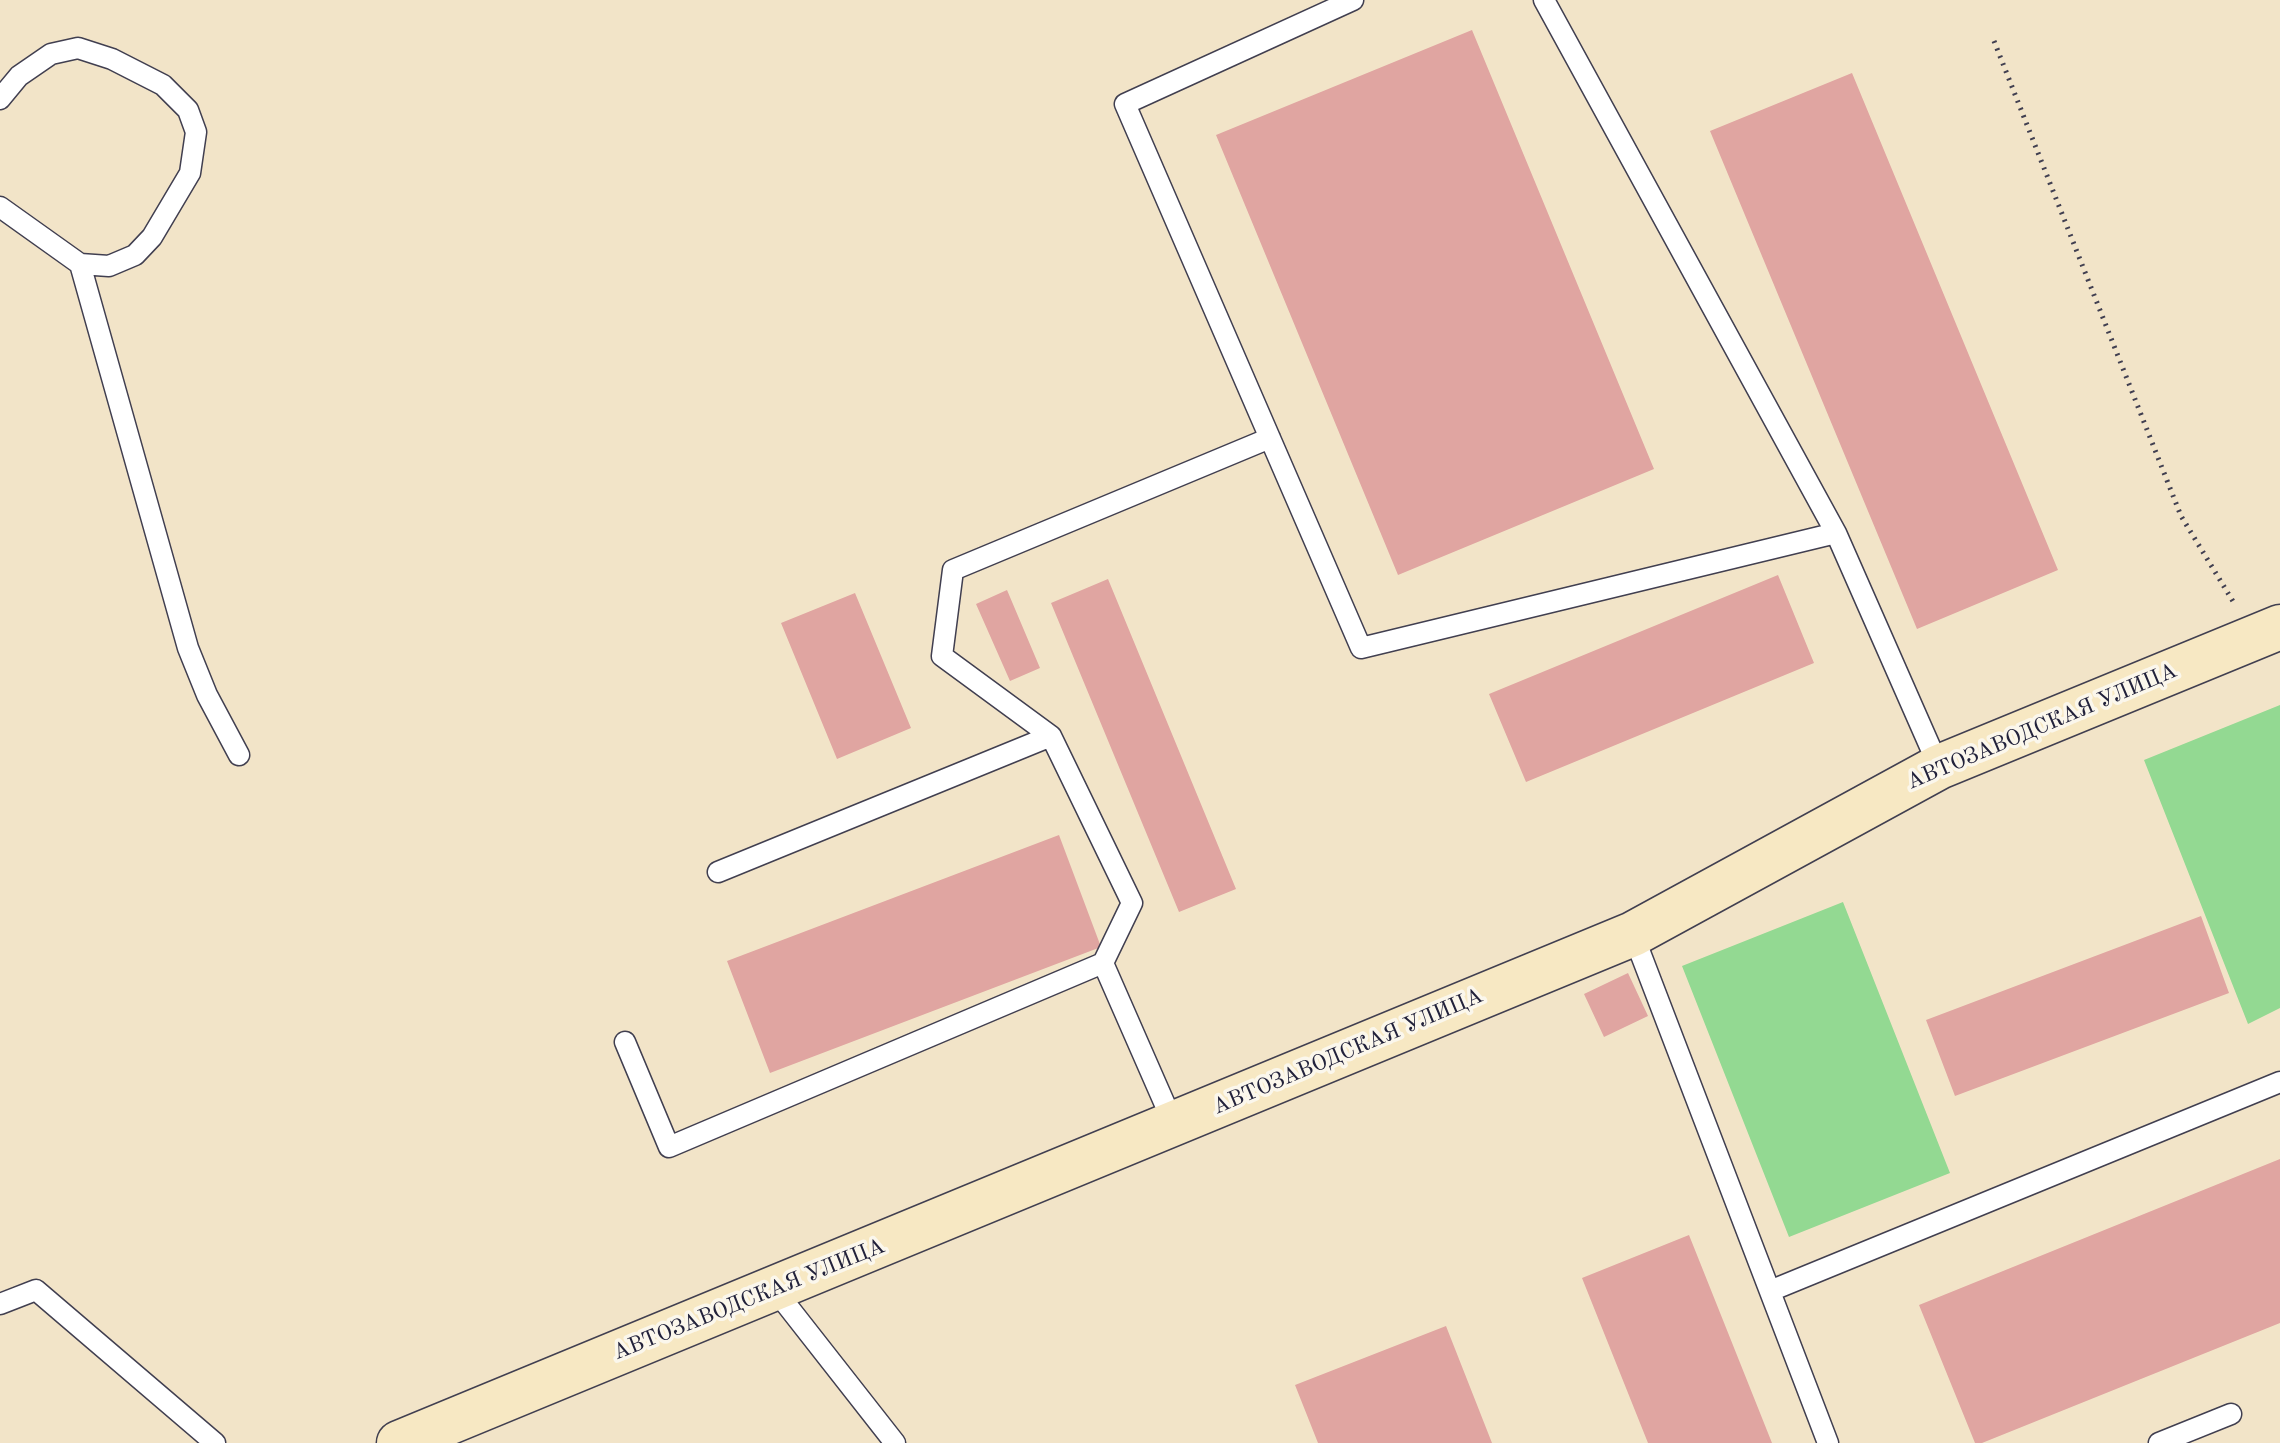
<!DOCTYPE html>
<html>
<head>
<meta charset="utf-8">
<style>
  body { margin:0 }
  canvas { display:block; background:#f2e4c8 }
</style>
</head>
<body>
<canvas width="2280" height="1443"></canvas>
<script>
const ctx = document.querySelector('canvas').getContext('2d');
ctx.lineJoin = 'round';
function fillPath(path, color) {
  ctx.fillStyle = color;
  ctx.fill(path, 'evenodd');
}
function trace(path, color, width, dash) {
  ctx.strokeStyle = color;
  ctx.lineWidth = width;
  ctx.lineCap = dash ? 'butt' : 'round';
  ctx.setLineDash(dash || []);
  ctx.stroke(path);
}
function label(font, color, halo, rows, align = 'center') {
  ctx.font = font + ' "Old Standard TT",serif';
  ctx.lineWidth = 7;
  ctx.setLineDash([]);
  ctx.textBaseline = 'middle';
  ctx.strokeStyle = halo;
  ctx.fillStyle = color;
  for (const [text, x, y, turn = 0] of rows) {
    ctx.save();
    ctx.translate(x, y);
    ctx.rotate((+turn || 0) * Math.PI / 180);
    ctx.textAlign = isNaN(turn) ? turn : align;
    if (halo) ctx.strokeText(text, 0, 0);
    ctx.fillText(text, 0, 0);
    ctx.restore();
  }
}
fillPath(new Path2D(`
  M 2280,705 L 2280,1008 L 2248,1024 L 2144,760 Z
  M 1843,902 L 1950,1173 L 1789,1237 L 1682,966 Z`), '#93d992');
fillPath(new Path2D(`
  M 1472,30 L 1654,469 L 1398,575 L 1216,135 Z
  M 1852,73 L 2058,570 L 1917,629 L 1710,131 Z
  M 1778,575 L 1814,663 L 1526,782 L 1489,694 Z
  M 1108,579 L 1236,889 L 1179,912 L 1051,603 Z
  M 1007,590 L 1040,668 L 1010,681 L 976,604 Z
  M 855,593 L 911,728 L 837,759 L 781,623 Z
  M 1059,835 L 1101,947 L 770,1073 L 727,961 Z
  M 2201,916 L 2229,993 L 1955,1096 L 1926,1020 Z
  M 1628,973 L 1648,1016 L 1604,1037 L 1584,994 Z
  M 2280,1159 L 2280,1323 L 1982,1443 L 1975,1443 L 1919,1305 Z
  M 1689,1235 L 1772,1443 L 1648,1443 L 1582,1278 Z
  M 1446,1326 L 1492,1443 L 1318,1443 L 1295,1385 Z`), '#e0a5a1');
const service = new Path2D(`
  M 1353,0 L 1125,104 L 1361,648 L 1836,533
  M 1544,0 L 1836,533 L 1939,767
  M 0,99 L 19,76 L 51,54 L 78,48 L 112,59 L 163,85 L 188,110 L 196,132 L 190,173 L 152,237 L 135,255 L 109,266 L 80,264 L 0,207
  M 80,264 L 188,648 L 207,695 L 239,755
  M 1051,736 L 942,656 L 953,570 L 1270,438
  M 718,872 L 1051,736 L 1132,903 L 1103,963
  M 1633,934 L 1828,1443
  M 625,1042 L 669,1147 L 1103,963 L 1174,1125
  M 775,1290 L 895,1443
  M 1770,1291 L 2280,1082
  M 0,1304 L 36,1290 L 215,1443
  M 2159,1443 L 2231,1414`);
const secondary = new Path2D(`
  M 399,1443 L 1633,934 L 1939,767 L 2280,627`);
trace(service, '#413f50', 23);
trace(secondary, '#413f50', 47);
trace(new Path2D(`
  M 1994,41 L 2181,516 L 2234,603`), '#413f50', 5, [2, 6]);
trace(service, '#fff', 20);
trace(secondary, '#f7e8c3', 44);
label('22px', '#22223b', '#fbf7ec', [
  ["АВТОЗАВОДСКАЯ УЛИЦА",2042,727,-23],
  ["АВТОЗАВОДСКАЯ УЛИЦА",1348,1052,-23],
  ["АВТОЗАВОДСКАЯ УЛИЦА",749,1300,-22]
]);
</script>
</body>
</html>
